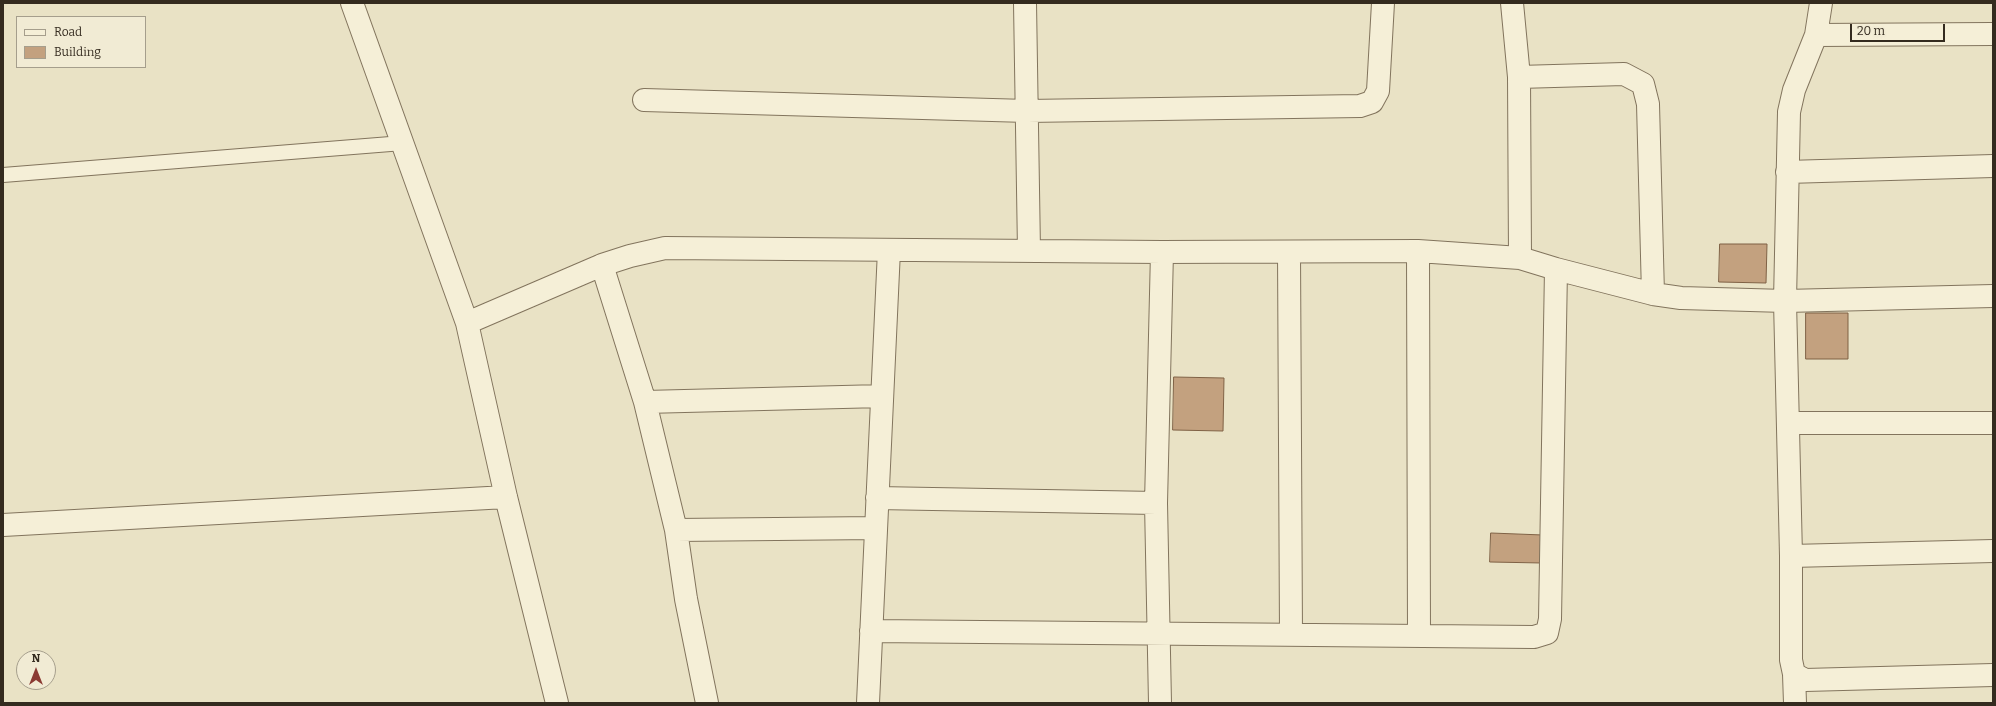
<!DOCTYPE html>
<html>
<head>
<meta charset="utf-8">
<style>
  body { margin:0 }
  #map { position:relative; width:1996px; height:706px; overflow:hidden; background:#e9e2c5; font-family:Bitter,serif }
  canvas { display:block }
  .frame { position:absolute; inset:0; border:4px solid #342b1f; pointer-events:none }
  .legend { position:absolute; left:16px; top:16px; width:130px; height:52px; box-sizing:border-box; background:#f1ebd4; border:1px solid #a59e8c; margin:0; padding:5px 7px; list-style:none; font-size:12px; color:#342b1f }
  .legend li { display:flex; align-items:center; gap:8px; height:20px }
  .legend b { width:20px; border:1px solid #a59e8c }
  .north { position:absolute; left:16px; top:650px; width:40px; height:40px; box-sizing:border-box; background:#f1ebd4; border:1px solid #a59e8c; border-radius:50%; rotate:0deg; font-size:11px; font-weight:700; line-height:16px; text-align:center; color:#342b1f }
  .north::after { content:''; display:block; margin:auto; width:14px; height:18px; background:#8b3a33; clip-path:polygon(50% 0,100% 100%,50% 72%,0 100%) }
  .scale { position:absolute; left:1850px; top:24px; width:95px; height:18px; box-sizing:border-box; border:2px solid #342b1f; border-top:0; padding-left:5px; font-size:12px; line-height:14px; white-space:nowrap; color:#342b1f; -webkit-text-stroke:3px #f1ebd4; paint-order:stroke }
</style>
</head>
<body>
<div id="map">
<canvas width="1996" height="706"></canvas>
<div class="frame"></div>
<ul class="legend">
<li><b style="height:5px;background:#f5efd7"></b>Road</li>
<li><b style="height:11px;background:#c3a17f"></b>Building</li>
</ul>
<div class="north">N</div>
<div class="scale">20 m</div>
</div>
<script>
const ctx = document.querySelector('canvas').getContext('2d');
ctx.lineJoin = 'round';
function fillPath(path, color) {
  ctx.fillStyle = color;
  ctx.fill(path, 'evenodd');
}
function trace(path, color, width, dash) {
  ctx.strokeStyle = color;
  ctx.lineWidth = width;
  ctx.lineCap = dash ? 'butt' : 'round';
  ctx.setLineDash(dash || []);
  ctx.stroke(path);
}
const building = new Path2D(`
  M 1720,244 L 1767,244 L 1766,283 L 1719,282 Z
  M 1806,313 L 1848,313 L 1848,359 L 1806,359 Z
  M 1174,377 L 1224,378 L 1223,431 L 1173,430 Z
  M 1491,533 L 1543,535 L 1542,563 L 1490,562 Z`);
fillPath(building, '#c3a17f');
trace(building, '#7f6145', 1);
const service = new Path2D(`
  M 3,175 L 403,143`);
const minor = new Path2D(`
  M 352,3 L 467,323 L 506,497 L 557,703
  M 1025,3 L 1029,251
  M 1512,3 L 1519,77 L 1520,258
  M 1821,3 L 1816,35 L 1794,90 L 1789,112 L 1785,301 L 1791,556 L 1791,660 L 1794,674 L 1805,680 L 1993,675
  M 1816,35 L 1993,34
  M 1519,77 L 1624,74 L 1643,84 L 1648,104 L 1653,294
  M 644,100 L 1027,111 L 1360,106 L 1372,102 L 1378,91 L 1383,3
  M 1787,172 L 1993,166
  M 1418,251 L 1419,636
  M 1289,252 L 1291,634
  M 602,265 L 645,402 L 676,530 L 686,599 L 707,703
  M 467,323 L 602,265 L 630,256 L 665,248 L 1162,252 L 1418,251 L 1520,258 L 1556,269 L 1653,294 L 1681,298 L 1785,301 L 1993,296
  M 645,402 L 882,396
  M 1788,423 L 1993,423
  M 877,498 L 1156,503
  M 3,525 L 506,497
  M 676,530 L 876,528
  M 1791,556 L 1993,551
  M 871,631 L 1534,637 L 1547,633 L 1550,619 L 1556,269
  M 1794,674 L 1795,703
  M 868,703 L 889,250
  M 1160,703 L 1156,503 L 1162,252`);
trace(service, '#82745d', 16);
trace(minor, '#82745d', 24);
trace(service, '#f5efd7', 14);
trace(minor, '#f5efd7', 22);
</script>
</body>
</html>
